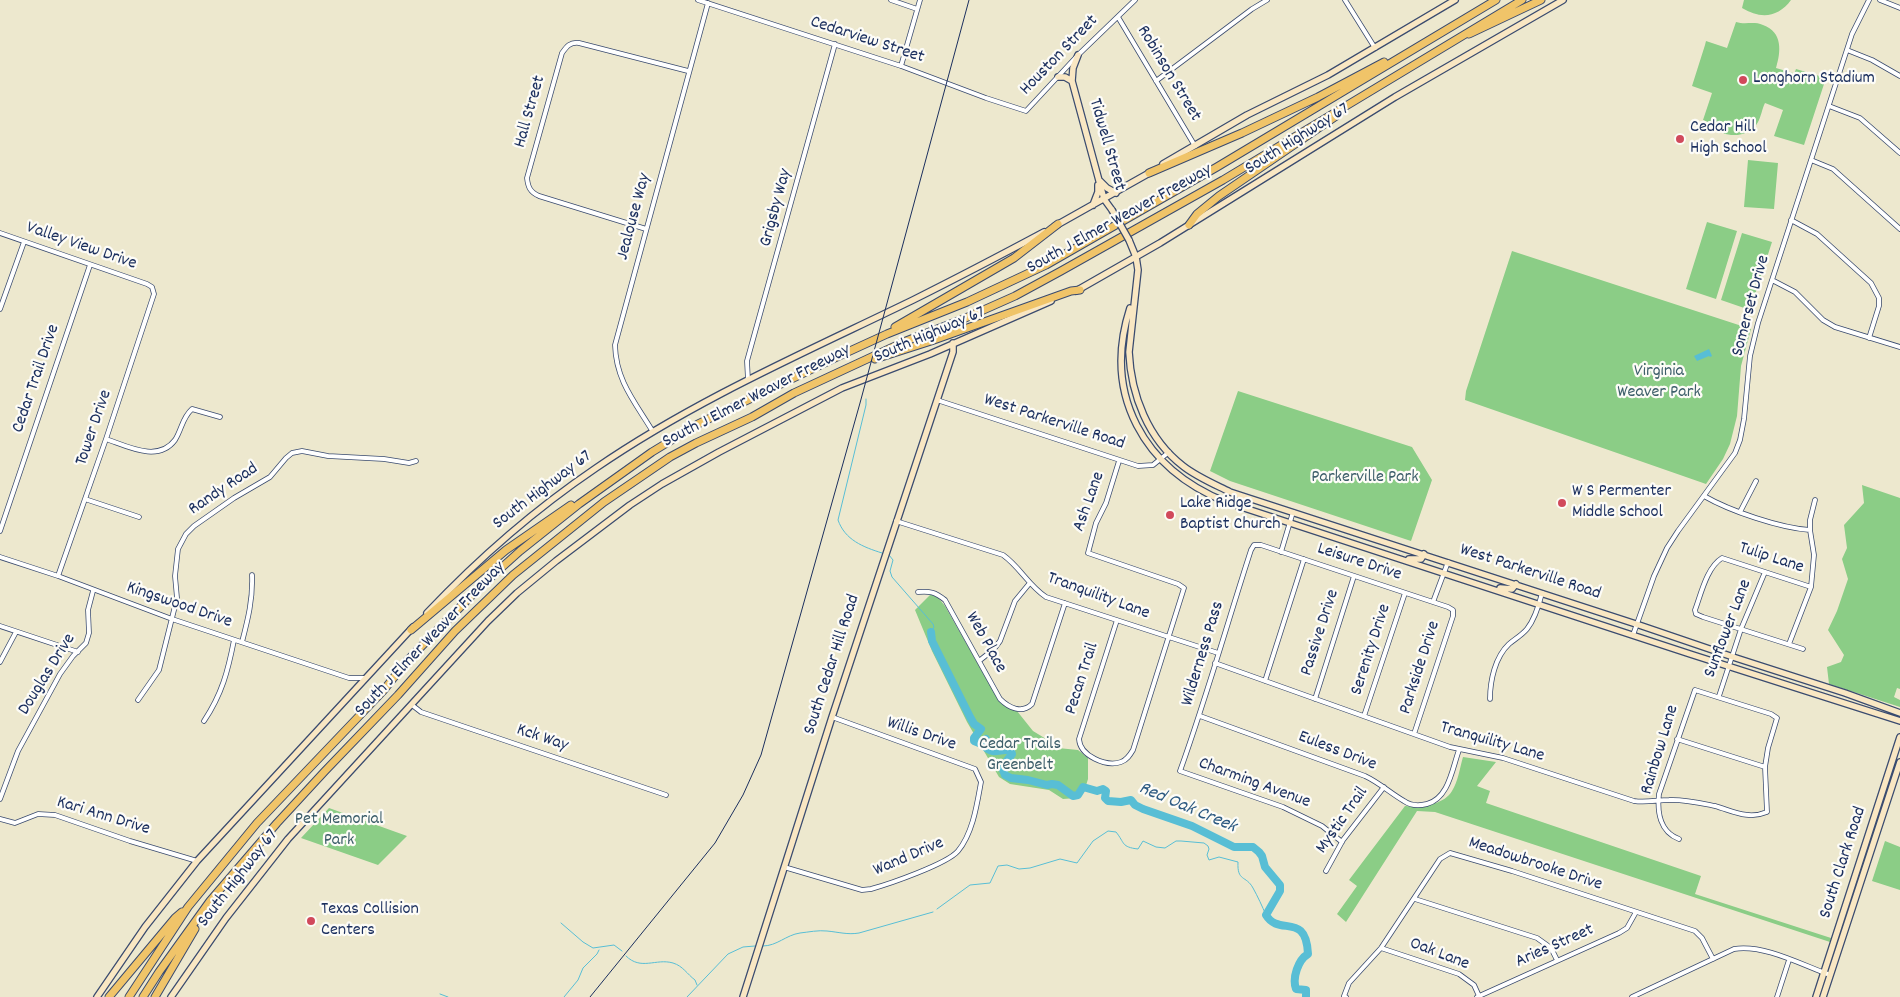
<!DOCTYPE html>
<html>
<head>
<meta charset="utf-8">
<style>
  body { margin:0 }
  canvas { display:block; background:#ede8ce }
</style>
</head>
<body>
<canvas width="1900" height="997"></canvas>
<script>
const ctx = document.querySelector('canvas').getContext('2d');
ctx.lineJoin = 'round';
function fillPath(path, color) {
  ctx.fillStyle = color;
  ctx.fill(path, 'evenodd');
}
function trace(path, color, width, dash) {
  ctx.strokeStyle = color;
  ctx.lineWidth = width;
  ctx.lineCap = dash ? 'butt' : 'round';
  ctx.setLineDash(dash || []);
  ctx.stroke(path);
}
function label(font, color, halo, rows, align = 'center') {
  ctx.font = font + ' Dekko,sans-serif';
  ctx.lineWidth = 4.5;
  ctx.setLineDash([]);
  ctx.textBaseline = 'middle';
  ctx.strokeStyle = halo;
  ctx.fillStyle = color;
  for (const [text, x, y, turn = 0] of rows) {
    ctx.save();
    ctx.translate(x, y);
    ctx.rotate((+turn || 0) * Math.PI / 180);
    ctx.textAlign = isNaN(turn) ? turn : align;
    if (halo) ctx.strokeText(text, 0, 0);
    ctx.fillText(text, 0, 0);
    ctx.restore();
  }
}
fillPath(new Path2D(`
  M 1744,0 L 1791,0 C 1778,18 1760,19 1742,8 Z
  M 1736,22 C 1745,25 1754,21 1763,25 C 1783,32 1781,52 1776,68 L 1793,73 L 1789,87 L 1796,69 L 1826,78 L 1804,145 L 1774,136 L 1783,110 L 1765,103 C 1762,109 1761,117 1758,122 C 1752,134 1735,138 1723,133 C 1715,129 1712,123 1703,120 L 1712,93 L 1692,86 L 1705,45 L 1706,41 L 1727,48 Z
  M 1748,160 L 1778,163 L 1774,209 L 1744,207 Z
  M 1707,222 L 1737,231 L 1716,299 L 1686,289 Z
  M 1742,233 L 1772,242 L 1750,310 L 1721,300 Z
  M 1512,251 L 1751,329 L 1741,366 L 1737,416 L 1730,444 L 1723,459 L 1706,484 L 1465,400 L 1466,391 Z
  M 1238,391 L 1412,447 L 1432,480 L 1411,541 L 1230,481 L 1210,471 Z
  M 1862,485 L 1900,498 L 1900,689 L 1897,688 L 1894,697 L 1900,700 L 1900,707 L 1829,684 L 1827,667 L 1841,662 L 1844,655 L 1828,630 L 1837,611 L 1848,579 L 1842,559 L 1847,548 L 1844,525 L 1864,503 Z
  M 931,594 L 937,596 L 945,606 L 999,701 L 1006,707 L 1017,711 L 1033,731 L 1056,745 L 1058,748 L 1078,750 L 1088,758 L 1088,779 L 1084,792 L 1077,798 L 1063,799 L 1049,790 L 1010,784 L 999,777 L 967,722 L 932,651 L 915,610 Z
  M 1463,757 L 1496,762 L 1477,786 L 1490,791 L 1486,803 L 1701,876 L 1695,894 L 1831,938 L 1830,942 L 1435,812 L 1417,811 L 1346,922 L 1337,914 L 1357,886 L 1349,880 L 1405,806 C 1419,807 1443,806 1452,791 C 1458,782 1460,767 1463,757 Z
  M 329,808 L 407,836 L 378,865 L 301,838 Z
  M 1885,841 L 1900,847 L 1900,890 L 1872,881 Z`), '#8bcd86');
fillPath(new Path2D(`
  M 1709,349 L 1712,356 L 1710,357 L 1709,356 L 1697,361 L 1694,356 Z`), '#58bed5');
trace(new Path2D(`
  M 866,399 L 866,405 L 838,520 C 845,540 863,547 882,553
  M 889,555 L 893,560 L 890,571 L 892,577 L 933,624 L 934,627 L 931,632
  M 937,909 L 970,885 L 990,883 L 998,866 L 1007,865 L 1019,869 L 1030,868 L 1060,859 L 1077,863 L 1093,841 L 1108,831 L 1116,832 C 1125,843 1121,847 1138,849 L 1143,841 L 1156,847 L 1165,848 L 1176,841 L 1181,841 L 1204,843 L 1208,846 L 1209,849 L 1207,855 L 1209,860 L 1219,857 L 1238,862 C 1237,882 1246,875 1253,888 C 1258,897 1262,906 1266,915
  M 561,923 L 583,942 L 593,948 L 614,945 L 622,951
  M 763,946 C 777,946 786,935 800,933 C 809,932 818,930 827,931 C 838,932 848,935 859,933 L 933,912
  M 626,956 C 641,971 656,958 673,963 C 683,966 687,974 695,980 L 697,985
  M 440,994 L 448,997
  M 564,997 L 578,980 L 583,968 L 597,954 L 599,950
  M 687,997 L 728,954 L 743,947 L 755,946`), '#58bed5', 1);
trace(new Path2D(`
  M 931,632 L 932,641 L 970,717 L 974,724 L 981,729 L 974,738 L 974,741 L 979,743 L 986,739 L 984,746 C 995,757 1001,747 1011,751 L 1012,754 L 1003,766 L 1003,770 L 1005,775 L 1011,778 L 1028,780 L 1047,785 L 1052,784 L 1058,785 L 1073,796 L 1078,795 L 1083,787 L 1097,791 L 1103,789 L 1106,791 L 1105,798 L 1108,801 L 1121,802 L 1131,800 L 1135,805 L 1143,809 L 1192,826 L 1234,847 L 1253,847 L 1259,852 L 1262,856 L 1265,867 L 1280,885 L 1280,891 L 1266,915 C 1279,937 1306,911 1308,954 C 1298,960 1292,978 1296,989 L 1306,990 L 1306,997`), '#58bed5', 8);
const street = new Path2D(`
  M 698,0 L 901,66 L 986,98 L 1026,111 L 1078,55 L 1135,0
  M 891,0 L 917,9
  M 1345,0 L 1375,48
  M 1880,0 L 1900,8
  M 1118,17 L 1195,146
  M 1847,50 L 1872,60 L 1900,76
  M 901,66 L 920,0
  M 1156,81 L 1252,9 L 1267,0
  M 1829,106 L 1860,118 L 1900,153
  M 1811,160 L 1833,169 L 1900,229
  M 1791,220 L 1817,234 L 1871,283 L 1879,298 L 1879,306 L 1869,338
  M 646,229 L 539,196 C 530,192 528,187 527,178 L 562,53 C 567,46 570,42 579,43 L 688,71
  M 0,233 L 147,284 L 152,287 L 154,294 L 106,439 L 58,576
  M 1772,280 L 1795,292 L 1823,320 L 1835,327 L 1900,347
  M 0,309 L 24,242
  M 748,380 L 747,361 L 835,44
  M 937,400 L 1138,466 L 1153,465 L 1169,452
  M 653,432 C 635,402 616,381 615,345 L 708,3
  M 106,439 C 127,446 158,463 175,440 C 182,429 182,418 192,409 L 220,417
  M 1704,496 C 1730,511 1780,528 1810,530
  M 85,499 L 139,517
  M 1740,512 L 1756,481
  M 896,521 L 1003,555 C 1020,567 1028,585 1046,597 L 1218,653
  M 0,531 L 90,265
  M 1281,552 L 1293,512
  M 0,557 L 58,576 L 172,619 L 349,678 L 365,678
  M 918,592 C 930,591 935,592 945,600 L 1000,699 C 1009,708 1022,714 1032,704 L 1065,603
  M 1433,602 L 1448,562
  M 1117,620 L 1079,739 C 1080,756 1106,767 1121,762 C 1127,760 1130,755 1133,750 L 1184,588 L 1178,584 L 1088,553 L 1096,523 L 1106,503 L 1119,461
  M 0,626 L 78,652
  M 1633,635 L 1654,576 L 1667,548 L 1678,531 L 1735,453 L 1740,440 L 1744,419 L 1750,356 L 1758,323 L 1852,34 L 1869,0
  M 242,642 C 248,619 253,599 252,575
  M 1789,644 L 1811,587 L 1814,555 L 1810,530 L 1810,520 L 1815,500
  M 1803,649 L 1703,617 L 1696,614 L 1695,610 C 1701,594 1707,567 1722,558 L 1811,587
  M 979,661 L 994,649 L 1000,641 L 1015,601 L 1029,584
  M 0,662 L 16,632
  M 1215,663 L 1450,747 L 1503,758 L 1634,801 C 1646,803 1657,800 1669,800 C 1683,799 1700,803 1715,806 C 1733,811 1748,820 1767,812 L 1765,767 L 1768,748 L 1777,718 L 1771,714 L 1695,690 L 1659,794 C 1657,812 1660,832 1679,839
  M 1265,681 L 1304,559
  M 1719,696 L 1741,629 L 1765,572
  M 1315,699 L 1354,576
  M 1490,699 C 1490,681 1495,657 1509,644 C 1515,639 1522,635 1527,629 C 1535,619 1539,605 1542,593
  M 138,700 L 159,670 L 177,598 L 175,576 L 178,549 L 186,534 L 194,526 L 234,498 L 270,477 L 286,458 L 292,453 L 302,451 L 328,456 L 384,459 L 409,463 L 416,461
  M 412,705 L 421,712 L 666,795
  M 1200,716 L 1365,776 C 1380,783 1390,793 1404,801 C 1411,806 1419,806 1427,804 C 1449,798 1452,769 1459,750
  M 1364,716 L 1405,593
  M 204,721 C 222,694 228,671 234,640
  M 1677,739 L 1765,767
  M 0,799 L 18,751 L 60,674 L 73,656 L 86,643 L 89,633 L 88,610 L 93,591
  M 0,819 L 15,823 L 38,814 L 55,815 L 130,841 L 197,861
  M 1342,842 L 1322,826 L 1283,807 L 1180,771 C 1206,699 1227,624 1251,550 L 1254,545 L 1261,545 L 1448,607 L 1453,610 L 1453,616 L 1414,734
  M 784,867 L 862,890 L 871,889 C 889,884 947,864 958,851 C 973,833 977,804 981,782 L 975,769 L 832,717
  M 1326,871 L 1343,840 L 1384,787
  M 1415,899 L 1537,938 L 1551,948 L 1557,960
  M 1381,948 L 1459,974 L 1474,985 L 1479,996
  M 1346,997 L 1344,996 L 1349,983 L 1381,948 L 1440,859 L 1450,853 L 1512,871 L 1695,931 L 1702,938 L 1713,959
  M 1477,997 L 1619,933 L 1627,928 L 1636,912
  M 1632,997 L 1734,949 C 1764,944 1802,965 1830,975
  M 1777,997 L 1789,960`);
const secondary = new Path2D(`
  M 1078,55 L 1073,68 L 1072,81 L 1104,199 L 1112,210
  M 1058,77 L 1065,77 L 1072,81
  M 1163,164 L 1247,115 L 1328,75 L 1455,0
  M 1100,181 L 1107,188 L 1116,193
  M 1093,205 L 1098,192 L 1098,185
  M 1055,226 L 1151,172
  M 1129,240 L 1136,257 L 1138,270 L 1129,352 C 1131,395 1148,439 1183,466 C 1197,477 1214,484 1230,492 L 1642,626 L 1736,658 L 1845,693 L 1900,713
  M 1076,291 L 1160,243 L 1395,97 L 1563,0
  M 1130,308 C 1102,395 1144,469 1226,502 L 1690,654 L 1900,721
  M 1409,559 L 1421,559 L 1424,554
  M 1500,588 L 1512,589 L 1516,584
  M 427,613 C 478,559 534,510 596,468 C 695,400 806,352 913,300 C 957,278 1001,255 1044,232
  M 97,997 L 145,927 L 197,861 L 413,627
  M 171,997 L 226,918 L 288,839 L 488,621 L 517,593 L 556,561 L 630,505 L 662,484 L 719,452 L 842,388 L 930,354 L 1051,301
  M 743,997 L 832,717 L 953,352 L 953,343
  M 1816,997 L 1900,737
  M 1823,997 L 1900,762`);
const highway = new Path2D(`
  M 1469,34 L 1541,0
  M 1149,173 L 1242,133 L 1318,97 L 1384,62
  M 1189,225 L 1197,214 L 1219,196 L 1339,114
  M 895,327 L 1014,258 L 1058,224
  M 875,359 L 931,341 L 1071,291 L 1080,290
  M 411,630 L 506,550 L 571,505
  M 109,997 L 175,918 L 182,912
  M 129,997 L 188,907 L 257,823 L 383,691 L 407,661 L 480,587 L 520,551 L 579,504 L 652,452 L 698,424 L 839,356 L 887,334 L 967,302 L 1046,265 L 1217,167 L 1496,0
  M 143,997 L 159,972 L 210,901 L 277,823 L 325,771 L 398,695 L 455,631 L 513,575 L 604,502 L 670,457 L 696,443 L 752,417 L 794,393 L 906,341 L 961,320 L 1015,296 L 1061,271 L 1223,180 L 1522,0
  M 155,997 L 195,929`);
trace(street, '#3a4b6f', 5.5);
trace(secondary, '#3a4b6f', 8);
trace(highway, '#3a4b6f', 9);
trace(street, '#fff', 4);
trace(secondary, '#f9e7c3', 5.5);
trace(highway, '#f0c469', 7);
trace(new Path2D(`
  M 590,997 L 715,843 L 743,795 L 761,755 L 860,403 L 969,0`), '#1b2f5e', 1);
const secondaryBridge = new Path2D(`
  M 1112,210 L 1129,240`);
trace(secondaryBridge, '#3a4b6f', 8, []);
trace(secondaryBridge, '#f9e7c3', 5.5);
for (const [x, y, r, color] of [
  [1743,80,5,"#d1495b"],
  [1680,139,5,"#d1495b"],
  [1562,503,5,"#d1495b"],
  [1170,515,5,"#d1495b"],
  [311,921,5,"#d1495b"]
]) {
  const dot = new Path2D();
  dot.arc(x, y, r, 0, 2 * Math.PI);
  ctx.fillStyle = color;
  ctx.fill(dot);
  trace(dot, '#fdfcf7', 2);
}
label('18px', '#1b2f5e', '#fdfcf7', [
  ["Cedarview Street",867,41,18],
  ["Houston Street",1060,56,-46],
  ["Robinson Street",1168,74,59],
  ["Hall Street",531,112,-74],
  ["South Highway 67",1298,140,-32],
  ["Tidwell Street",1106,145,74],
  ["Grigsby Way",777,208,-75],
  ["Jealouse Way",635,217,-75],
  ["South J Elmer Weaver Freeway",1120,220,-29],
  ["Valley View Drive",81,247,19],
  ["Somerset Drive",1752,306,-75],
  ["South Highway 67",930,336,-23],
  ["Cedar Trail Drive",37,379,-71],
  ["South J Elmer Weaver Freeway",757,397,-27],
  ["West Parkerville Road",1054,423,18],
  ["Tower Drive",95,428,-71],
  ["Randy Road",224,490,-34],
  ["South Highway 67",543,491,-37],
  ["Ash Lane",1090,502,-70],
  ["Tulip Lane",1771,559,18],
  ["Leisure Drive",1359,563,18],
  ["West Parkerville Road",1530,573,18],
  ["Tranquility Lane",1098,597,20],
  ["Kingswood Drive",179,606,19],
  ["Sunflower Lane",1729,629,-69],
  ["Passive Drive",1321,633,-72],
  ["South J Elmer Weaver Freeway",431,640,-46],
  ["Web Place",985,643,61],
  ["Serenity Drive",1372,650,-72],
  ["Wilderness Pass",1204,654,-73],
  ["South Cedar Hill Road",833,665,-72],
  ["Parkside Drive",1421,668,-72],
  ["Douglas Drive",48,675,-58],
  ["Pecan Trail",1083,679,-72],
  ["Willis Drive",921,735,19],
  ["Kck Way",542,739,19],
  ["Tranquility Lane",1492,743,16],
  ["Rainbow Lane",1661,750,-73],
  ["Euless Drive",1337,752,21],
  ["Charming Avenue",1254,784,20],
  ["Kari Ann Drive",103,817,17],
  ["Mystic Trail",1343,821,-55],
  ["Wand Drive",909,858,-23],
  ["South Clark Road",1844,863,-72],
  ["Meadowbrooke Drive",1535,865,18],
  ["South Highway 67",239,879,-52],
  ["Aries Street",1555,947,-24],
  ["Oak Lane",1439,955,21]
]);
label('18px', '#1b2f5e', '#fdfcf7', [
  ["Longhorn Stadium",1753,80],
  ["Cedar Hill",1690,129],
  ["High School",1690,150],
  ["W S Permenter",1572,493],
  ["Middle School",1572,514],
  ["Lake Ridge",1180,505],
  ["Baptist Church",1180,526],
  ["Texas Collision",321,911],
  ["Centers",321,932]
], 'left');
label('18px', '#3d5e6a', '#fdfcf7', [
  ["Virginia",1659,373],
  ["Weaver Park",1659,394],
  ["Parkerville Park",1365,479],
  ["Cedar Trails",1020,746],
  ["Greenbelt",1020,767],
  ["Pet Memorial",339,821],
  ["Park",339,842]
]);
label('italic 19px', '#2d5a82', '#fdfcf7', [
  ["Red Oak Creek",1187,809,23]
]);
</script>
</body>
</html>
